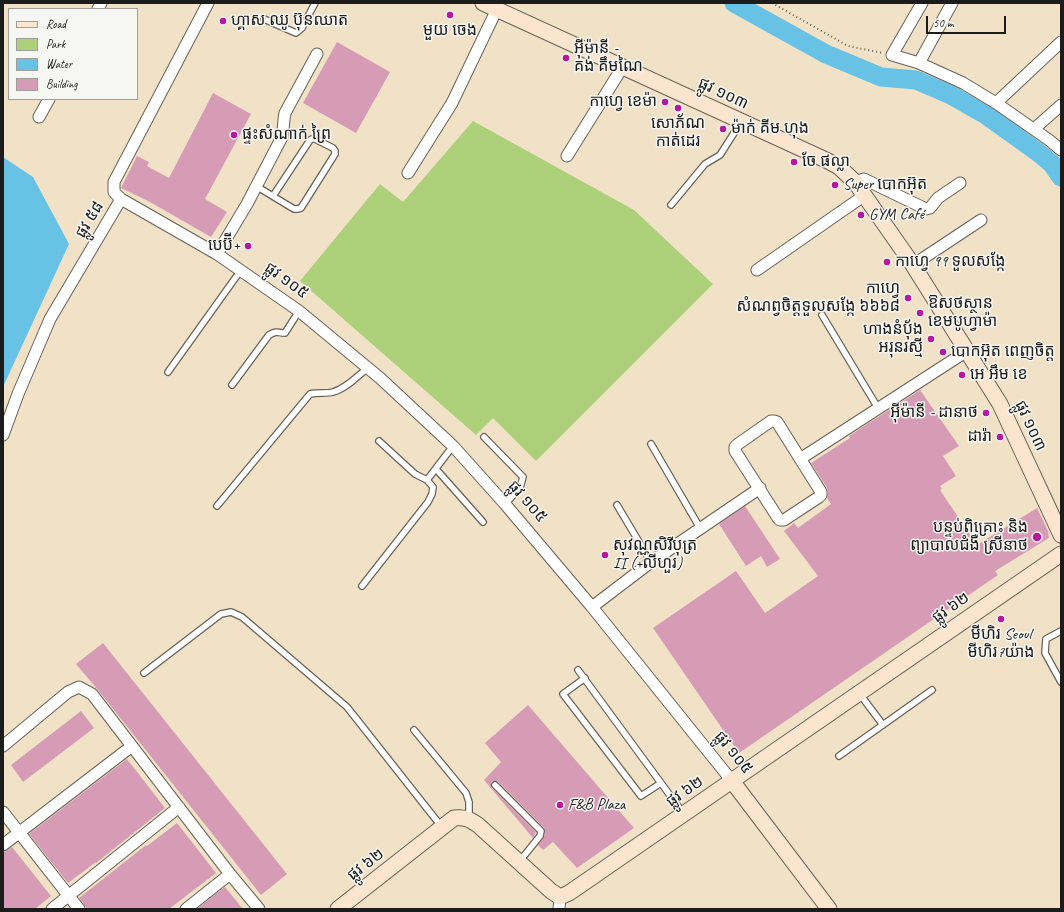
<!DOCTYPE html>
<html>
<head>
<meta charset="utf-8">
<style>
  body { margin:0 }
  #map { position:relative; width:1064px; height:912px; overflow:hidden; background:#f1e2c7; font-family:Caveat,sans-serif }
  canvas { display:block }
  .frame { position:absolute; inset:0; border:4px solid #1c1c1c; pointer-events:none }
  .legend { position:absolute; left:8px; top:8px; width:130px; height:92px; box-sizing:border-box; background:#f6f6f2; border:1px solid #9f9f9c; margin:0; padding:5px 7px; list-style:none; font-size:12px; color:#1c1c1c }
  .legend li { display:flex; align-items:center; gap:8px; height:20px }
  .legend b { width:20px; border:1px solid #9f9f9c }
  .scale { position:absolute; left:926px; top:16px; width:80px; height:18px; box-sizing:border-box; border:2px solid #1c1c1c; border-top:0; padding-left:5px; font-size:12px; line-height:14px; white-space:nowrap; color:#1c1c1c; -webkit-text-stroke:3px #f6f6f2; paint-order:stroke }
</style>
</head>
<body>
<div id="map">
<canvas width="1064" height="912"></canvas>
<div class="frame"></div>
<ul class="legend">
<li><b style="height:5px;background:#fbe5cf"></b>Road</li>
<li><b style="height:11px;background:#acd17a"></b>Park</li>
<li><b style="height:11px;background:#67c2e5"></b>Water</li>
<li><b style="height:11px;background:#d79cb5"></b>Building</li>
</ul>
<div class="scale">50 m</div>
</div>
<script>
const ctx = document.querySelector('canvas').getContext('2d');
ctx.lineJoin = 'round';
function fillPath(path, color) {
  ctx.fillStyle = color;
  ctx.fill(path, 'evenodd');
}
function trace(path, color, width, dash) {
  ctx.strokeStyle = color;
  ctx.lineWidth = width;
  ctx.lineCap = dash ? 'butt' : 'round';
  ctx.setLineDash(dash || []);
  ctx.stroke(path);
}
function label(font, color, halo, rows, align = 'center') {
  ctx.font = font + ' Caveat,"Noto Sans Khmer",sans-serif';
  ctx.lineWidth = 3;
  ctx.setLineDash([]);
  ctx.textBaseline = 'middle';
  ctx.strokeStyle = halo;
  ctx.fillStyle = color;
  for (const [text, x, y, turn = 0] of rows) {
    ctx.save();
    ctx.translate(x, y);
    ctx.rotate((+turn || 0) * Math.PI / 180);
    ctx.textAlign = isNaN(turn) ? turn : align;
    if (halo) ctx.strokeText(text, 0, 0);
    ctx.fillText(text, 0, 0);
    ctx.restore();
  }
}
fillPath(new Path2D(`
  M 473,121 L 634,210 L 713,284 L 536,461 L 493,418 L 476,435 L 300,281 L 380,184 L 403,202 Z`), '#acd17a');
fillPath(new Path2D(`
  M 3,157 L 33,177 L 69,244 L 3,387 Z`), '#67c2e5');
trace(new Path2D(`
  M 734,3 L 826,54 L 881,77 L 916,80 L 951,95 L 986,115 L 1039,153 L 1052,164 L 1061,177`), '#67c2e5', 19);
fillPath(new Path2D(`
  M 337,42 L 390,72 L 356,133 L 303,103 Z
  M 213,93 L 251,114 L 205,199 L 227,212 L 211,237 L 150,202 L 121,188 L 137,156 L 149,162 L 147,166 L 169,178 Z
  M 920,390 L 959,446 L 943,456 L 956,476 L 940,486 L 942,489 L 940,490 L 977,545 L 1037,508 L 1048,531 L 1049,538 L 995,571 L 998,575 L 739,753 L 653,628 L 736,571 L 765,613 L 818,576 L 784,531 L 794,523 L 798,528 L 831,504 L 827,498 L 828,492 L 827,488 L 811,463 L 850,438 L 849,436 Z
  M 745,506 L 780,559 L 767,567 L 761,556 L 746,566 L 719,524 Z
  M 103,643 L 287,874 L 261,895 L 98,690 L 76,664 Z
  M 528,705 L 634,828 L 577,868 L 553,842 L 543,850 L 538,845 L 544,837 L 545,831 L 544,828 L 498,782 L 496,781 L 492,782 L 491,784 L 492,788 L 536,832 L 533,838 L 484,780 L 501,762 L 485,743 Z
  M 81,711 L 94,728 L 23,782 L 11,765 Z
  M 127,759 L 165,808 L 96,863 L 96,862 L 68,883 L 29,834 Z
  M 177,823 L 216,873 L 169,909 L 87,909 L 79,898 L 146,845 L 147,846 Z
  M 12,847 L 51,896 L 35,909 L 3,909 L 3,853 Z
  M 225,887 L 243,909 L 197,909 L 218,892 Z`), '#d79cb5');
const lane = new Path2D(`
  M 264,19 L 296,33 L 302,28 L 315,3
  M 256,186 L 294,209 L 297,209 L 301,208 L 335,154 L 335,151 L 333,148 L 315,139 L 312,139 L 310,140 L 273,196
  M 671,205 L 705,164 L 720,155 L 741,122
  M 822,315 L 878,408
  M 168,372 L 241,270
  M 232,385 L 269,335 C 278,330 277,333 285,333 L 299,311
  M 484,437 L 523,477 L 520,488 L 505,504
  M 379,441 L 415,474 L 427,480 L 453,446
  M 651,444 L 700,528
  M 436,469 L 483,522
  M 617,505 L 651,562
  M 217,506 L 310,394 C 319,392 326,394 333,392 C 346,389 357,376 368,368
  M 362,586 L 428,502 L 432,494 L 433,487 L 427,480
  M 1061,631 L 1046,639 L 1045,653 L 1061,682
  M 578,670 L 683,813
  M 144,673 L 221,614 L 231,612 L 242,617 L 347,707 L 441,826
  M 585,678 L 563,694 L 641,796 L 661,783
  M 859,693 L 883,725
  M 414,730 L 466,793 L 469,802 L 469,818
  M 839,756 L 932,690
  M 495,785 L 541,831 L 540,836 L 519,862`);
const street = new Path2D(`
  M 208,3 L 114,182 L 114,192 L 121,199 L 217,254 L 299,311 L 380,378 L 453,446 L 505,504 L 592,607 L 732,781
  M 922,3 L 892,55 L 919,63 L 963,83 L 996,103 L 1049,140 L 1061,150
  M 98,9 L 101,3
  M 919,63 L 952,3
  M 996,103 L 1061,42
  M 39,117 L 49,99
  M 1034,129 L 1061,105
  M 567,156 L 622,68
  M 408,173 L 452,103 L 497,9
  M 855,182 L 864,179 L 926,209 L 930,208 L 938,198 L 960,183
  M 217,254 L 247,204 L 282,137 C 284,128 283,122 285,113 L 317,54
  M 913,265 L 981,220
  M 757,270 L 865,195
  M 771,421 L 774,421 L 777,422 L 821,492 L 821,495 L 819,497 L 784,520 L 780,520 L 778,518 L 735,451 L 735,447 L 738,444 Z
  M 3,435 L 18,394 L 50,319 L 121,199
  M 800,459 L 967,351
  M 592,607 L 651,562 L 760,488
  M 3,746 L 68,692 L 79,687 L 92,694 L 230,874 L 259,909
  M 3,812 L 79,909
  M 3,845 L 132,746
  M 52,909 L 179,807
  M 186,909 L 230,874
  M 559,909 L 560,897`);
const secondary = new Path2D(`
  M 483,3 L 826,160 L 839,167 L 855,182 L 913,265 L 1000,404 L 1061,535
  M 732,781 L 829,909
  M 338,909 L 454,818 C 466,817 469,819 478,825 L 551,891 L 560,897 L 569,893 L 1061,554`);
trace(lane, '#676158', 8);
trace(street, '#676158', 13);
trace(secondary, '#676158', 17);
trace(new Path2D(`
  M 772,3 L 848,46 L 883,53`), '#676158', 2, [1, 3]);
trace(lane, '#fff', 5.5);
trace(street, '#fff', 11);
trace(secondary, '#fbe5cf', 15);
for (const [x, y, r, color] of [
  [450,15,4,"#b5179e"],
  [223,21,4,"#b5179e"],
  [566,58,4,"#b5179e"],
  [665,102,4,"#b5179e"],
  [678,108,4,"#b5179e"],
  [723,129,4,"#b5179e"],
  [234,135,4,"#b5179e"],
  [794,162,4,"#b5179e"],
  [835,185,4,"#b5179e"],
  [861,215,4,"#b5179e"],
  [248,246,4,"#b5179e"],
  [887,262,4,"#b5179e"],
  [908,298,4,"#b5179e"],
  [920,313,4,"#b5179e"],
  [931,339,4,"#b5179e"],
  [943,352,4,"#b5179e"],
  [962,375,4,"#b5179e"],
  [986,413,4,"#b5179e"],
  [1000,437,4,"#b5179e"],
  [1037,537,5,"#b5179e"],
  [605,555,4,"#b5179e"],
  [1001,619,4,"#b5179e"],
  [560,805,4,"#b5179e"]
]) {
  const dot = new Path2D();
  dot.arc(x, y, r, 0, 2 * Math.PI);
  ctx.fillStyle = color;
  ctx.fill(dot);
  trace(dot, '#f6f6f2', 1.5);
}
label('16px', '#1c1c1c', '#f6f6f2', [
  ["ហ្គាស ឈូ ប៊ុនឈាត",231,21],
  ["មួយ ចេង",450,31,"center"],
  ["អ៊ីម៉ានី -",574,49],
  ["គង់ គឹមណៃ",574,67],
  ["កាហ្វេ ខេម៉ា",657,102,"right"],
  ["សោភ័ណ",678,124,"center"],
  ["កាត់ដេរ",678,142,"center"],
  ["ម៉ាក់ គីម ហុង",731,129],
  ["ផ្ទះសំណាក់ ព្រៃ",242,135],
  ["ចែ ផល្លា",802,162],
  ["Super បោកអ៊ុត",843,185],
  ["GYM Café",869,215],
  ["បេប៊ី+",240,246,"right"],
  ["កាហ្វេ 99 ទួលសង្កែ",895,262],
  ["កាហ្វេ",900,289,"right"],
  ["សំណព្វចិត្តទួលសង្កែ ៦៦៦៨",900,307,"right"],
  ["ឱសថស្ថាន",928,304],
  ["ខេមបូហ្វាម៉ា",928,322],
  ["ហាងនំប៉័ង",923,330,"right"],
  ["អរុនរស្មី",923,348,"right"],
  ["បោកអ៊ុត ពេញចិត្ត",951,352],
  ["អេ អឹម ខេ",970,375],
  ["អ៊ីម៉ានី - ដានាថ",978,413,"right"],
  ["ដារ៉ា",992,437,"right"],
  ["បន្ទប់ពិគ្រោះ និង",1028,528,"right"],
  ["ព្យាបាលជំងឺ ស្រីនាថ",1028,546,"right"],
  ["សុវណ្ណសិរីបុត្រ",613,546],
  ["II (+លីហួរ)",613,564],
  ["មីហិរ Seoul",1001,635,"center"],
  ["មីហិរ7យ៉ាង",1001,653,"center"],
  ["F&B Plaza",568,805]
], 'left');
label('16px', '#1c1c1c', '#f6f6f2', [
  ["ផ្លូវ ១០៣",723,94,25],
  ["ផ្លូវ ៥៨",90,220,-59],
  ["ផ្លូវ ១០៥",286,281,36],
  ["ផ្លូវ ១០៣",1030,426,65],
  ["ផ្លូវ ១០៥",527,502,49],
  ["ផ្លូវ ៦២",951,608,-35],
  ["ផ្លូវ ១០៥",733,753,51],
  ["ផ្លូវ ៦២",685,792,-35],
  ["ផ្លូវ ៦២",366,865,-38]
]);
</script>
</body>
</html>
